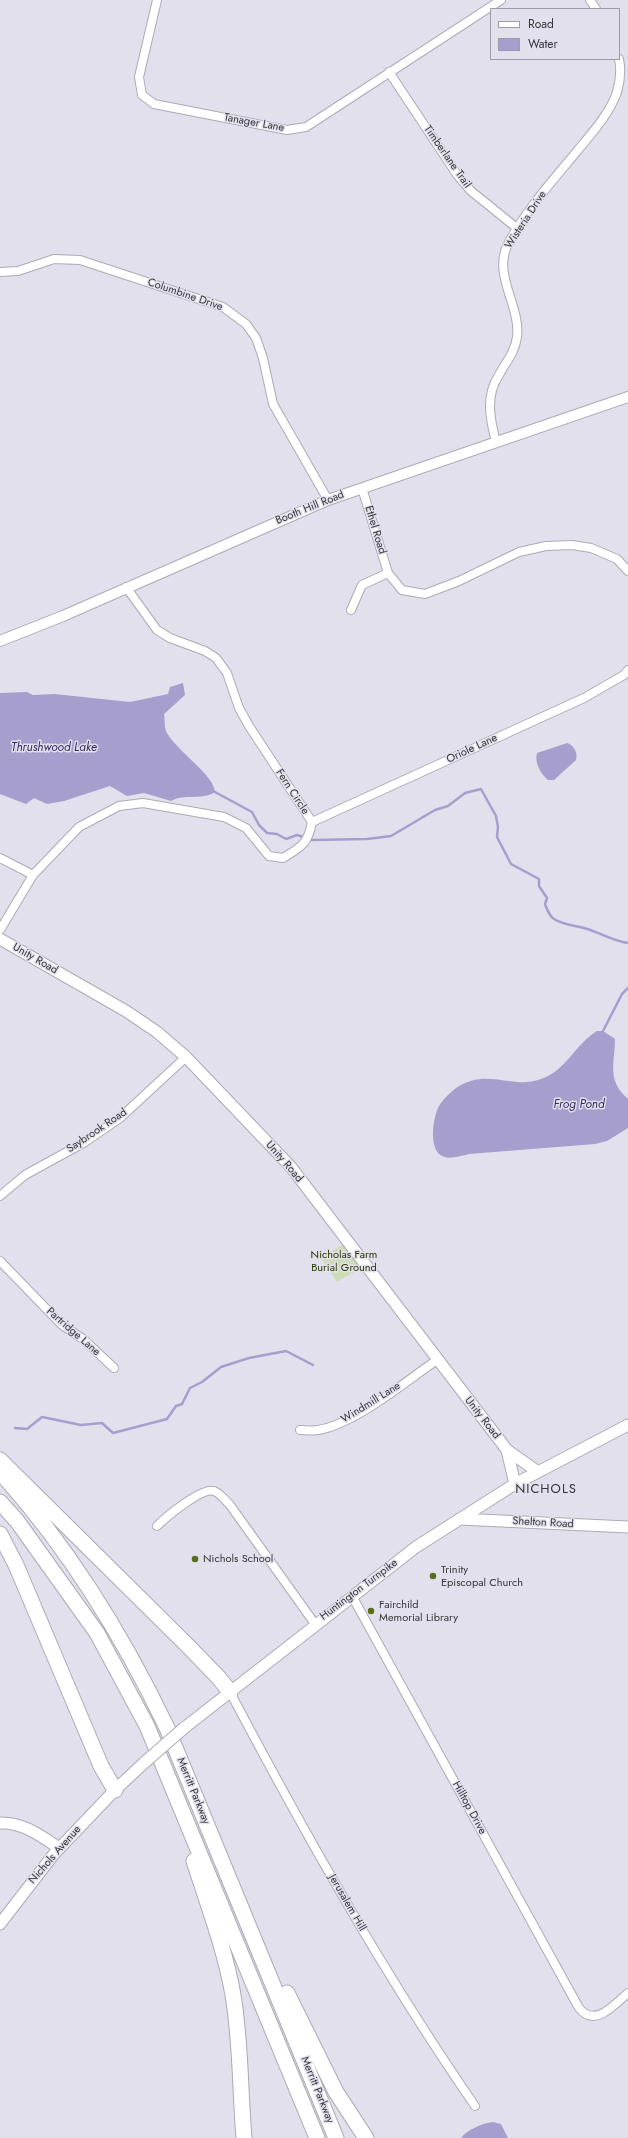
<!DOCTYPE html>
<html>
<head>
<meta charset="utf-8">
<style>
  body { margin:0 }
  #map { position:relative; width:628px; height:2138px; overflow:hidden; background:#e2e0ec; font-family:Jost,sans-serif }
  canvas { display:block }
  .legend { position:absolute; left:490px; top:8px; width:130px; height:52px; box-sizing:border-box; background:#e2e0ec; border:1px solid #9d9ba4; margin:0; padding:5px 7px; list-style:none; font-size:12px; color:#353439 }
  .legend li { display:flex; align-items:center; gap:8px; height:20px }
  .legend b { width:20px; border:1px solid #9d9ba4 }
</style>
</head>
<body>
<div id="map">
<canvas width="628" height="2138"></canvas>
<ul class="legend">
<li><b style="height:5px;background:#fff"></b>Road</li>
<li><b style="height:11px;background:#a69fce"></b>Water</li>
</ul>
</div>
<script>
const ctx = document.querySelector('canvas').getContext('2d');
ctx.lineJoin = 'round';
function fillPath(path, color) {
  ctx.fillStyle = color;
  ctx.fill(path, 'evenodd');
}
function trace(path, color, width, dash) {
  ctx.strokeStyle = color;
  ctx.lineWidth = width;
  ctx.lineCap = dash ? 'butt' : 'round';
  ctx.setLineDash(dash || []);
  ctx.stroke(path);
}
function label(font, color, halo, rows, align = 'center') {
  ctx.font = font + ' Jost,sans-serif';
  ctx.lineWidth = 3;
  ctx.setLineDash([]);
  ctx.textBaseline = 'middle';
  ctx.strokeStyle = halo;
  ctx.fillStyle = color;
  for (const [text, x, y, turn = 0] of rows) {
    ctx.save();
    ctx.translate(x, y);
    ctx.rotate((+turn || 0) * Math.PI / 180);
    ctx.textAlign = isNaN(turn) ? turn : align;
    if (halo) ctx.strokeText(text, 0, 0);
    ctx.fillText(text, 0, 0);
    ctx.restore();
  }
}
fillPath(new Path2D(`
  M 350,1240 L 368,1264 L 337,1282 L 321,1258 Z`), '#cddbb6');
fillPath(new Path2D(`
  M 183,683 L 185,695 L 164,714 C 165,720 164,728 167,733 C 178,752 214,775 215,792 C 201,801 184,793 171,801 L 144,793 L 127,796 L 110,786 L 64,801 L 47,804 L 34,798 L 26,804 L 0,794 L 0,693 L 27,692 L 33,695 L 55,694 L 130,702 L 168,694 L 170,687 Z
  M 567,743 C 574,745 578,753 576,760 L 554,780 L 548,780 C 541,774 534,763 537,753 Z
  M 597,1031 L 603,1031 L 615,1039 C 615,1064 606,1079 628,1099 L 628,1128 L 607,1141 L 595,1144 L 469,1154 C 461,1156 449,1160 442,1156 C 428,1149 433,1117 439,1106 C 443,1099 450,1093 456,1088 C 487,1067 511,1090 541,1079 C 567,1070 574,1045 597,1031 Z
  M 493,2122 L 501,2124 L 508,2138 L 461,2138 C 467,2130 482,2123 493,2122 Z`), '#a69fce');
trace(new Path2D(`
  M 213,791 L 252,812 L 259,825 L 267,833 L 277,834 L 286,839 L 297,835 L 303,837
  M 312,840 L 367,839 L 391,836 L 435,810 L 448,806 L 465,793 L 481,789 L 496,816 L 498,827 L 497,837 L 511,864 L 539,879 L 539,886 L 547,898 L 545,904 C 547,909 549,916 554,919 C 563,925 574,925 584,928 C 599,932 612,941 628,943
  M 603,1031 L 622,994 L 628,988
  M 15,1428 L 27,1429 L 42,1417 L 81,1425 L 102,1423 L 113,1433 L 167,1419 L 176,1406 L 182,1404 L 190,1388 L 202,1382 L 221,1367 L 249,1358 L 286,1351 L 313,1365`), '#a69fce', 2.5);
const minor = new Path2D(`
  M 157,0 L 139,77 L 142,95 L 154,104 L 287,130 L 306,127 L 501,0
  M 590,0 L 596,9
  M 389,72 L 458,176 L 471,191 L 518,229
  M 0,272 L 18,271 L 54,259 L 80,260 L 223,307 L 246,324 L 256,338 L 263,358 L 273,404 L 328,500
  M 496,442 C 490,419 485,396 499,375 C 506,362 515,352 517,337 C 521,305 491,274 509,242 C 527,209 554,179 578,150 C 592,133 610,113 617,92 C 620,82 621,69 619,59
  M 362,488 L 388,573 L 402,590 L 425,594 L 459,581 L 519,552 L 546,546 L 572,545 L 591,548 L 617,559 L 628,571
  M 351,610 L 362,585 L 388,573
  M 312,822 L 584,698 L 624,675 L 628,670
  M 0,858 L 33,875
  M 0,930 L 33,875 L 79,827 L 119,806 L 143,803 L 224,817 L 246,828 L 269,856 L 283,858 C 301,847 308,844 312,822 L 249,726 L 239,708 L 227,673 L 216,658 L 205,651 L 170,638 L 157,630 L 126,587
  M 0,1196 L 25,1175 L 85,1142 L 120,1118 L 186,1057
  M 0,1261 L 62,1325 L 83,1339 L 114,1368
  M 300,1430 C 306,1430 312,1431 318,1430 C 355,1424 406,1381 437,1360
  M 157,1526 C 166,1517 202,1487 214,1491 C 220,1493 225,1500 230,1505 L 315,1624
  M 352,1596 L 579,2008 C 595,2028 614,2005 628,1993
  M 230,1692 C 305,1834 384,1974 475,2106`);
const tertiary = new Path2D(`
  M 0,641 L 63,616 L 328,500 L 628,397`);
const secondary = new Path2D(`
  M 0,939 L 126,1011 L 157,1032 L 186,1057 L 291,1167 L 507,1450 L 538,1472
  M 507,1450 L 515,1484
  M 459,1519 L 628,1527
  M 184,1728 L 416,1547 L 515,1484 L 628,1425
  M 0,1823 C 23,1822 41,1836 59,1848
  M 0,1924 L 54,1854 L 115,1790 L 145,1762`);
const motorway = new Path2D(`
  M 0,1460 L 187,1645 L 219,1678 L 230,1692
  M 0,1472 C 69,1548 123,1636 167,1728 L 336,2138
  M 0,1502 L 17,1521 L 97,1633 L 147,1726 L 317,2138
  M 0,1534 L 16,1565 L 101,1766 L 115,1790
  M 194,1861 C 208,1905 225,1949 233,1995 C 241,2042 240,2091 244,2138
  M 287,1993 L 336,2092 L 366,2138`);
trace(minor, '#acaab5', 10);
trace(tertiary, '#acaab5', 12);
trace(secondary, '#acaab5', 13);
trace(motorway, '#acaab5', 17);
trace(minor, '#fff', 8);
trace(tertiary, '#fff', 10);
trace(secondary, '#fff', 11);
trace(motorway, '#fff', 15);
const secondaryBridge = new Path2D(`
  M 145,1762 L 184,1728`);
trace(secondaryBridge, '#acaab5', 13, []);
trace(secondaryBridge, '#fff', 11);
for (const [x, y, r, color] of [
  [195,1559,4,"#576e1f"],
  [433,1576,4,"#576e1f"],
  [371,1611,4,"#576e1f"]
]) {
  const dot = new Path2D();
  dot.arc(x, y, r, 0, 2 * Math.PI);
  ctx.fillStyle = color;
  ctx.fill(dot);
  trace(dot, '#e2e0ec', 1.5);
}
label('11px', '#353439', '#e2e0ec', [
  ["Tanager Lane",254,123,10],
  ["Timberlane Trail",447,157,55],
  ["Wisteria Drive",526,220,-57],
  ["Columbine Drive",185,295,19],
  ["Booth Hill Road",310,508,-22],
  ["Ethel Road",375,530,73],
  ["Oriole Lane",472,749,-25],
  ["Fern Circle",292,792,57],
  ["Unity Road",35,959,30],
  ["Saybrook Road",97,1131,-34],
  ["Unity Road",284,1162,49],
  ["Partridge Lane",73,1332,41],
  ["Windmill Lane",371,1403,-32],
  ["Unity Road",482,1418,52],
  ["Shelton Road",543,1523,3],
  ["Huntington Turnpike",359,1590,-37],
  ["Merritt Parkway",193,1791,68],
  ["Hilltop Drive",469,1808,61],
  ["Nichols Avenue",55,1855,-49],
  ["Jerusalem Hill",347,1903,60],
  ["Merritt Parkway",317,2090,68]
]);
label('11px', '#273600', '#e2e0ec', [
  ["Nicholas Farm",344,1255],
  ["Burial Ground",344,1268]
]);
label('11px', '#353439', '#e2e0ec', [
  ["Nichols School",203,1559],
  ["Trinity",441,1570],
  ["Episcopal Church",441,1583],
  ["Fairchild",379,1605],
  ["Memorial Library",379,1618]
], 'left');
label('italic 12px', '#35265f', '#e2e0ec', [
  ["Thrushwood Lake",54,748],
  ["Frog Pond",579,1105]
]);
ctx.letterSpacing = '1px';
label('13px', '#353439', '#e2e0ec', [
  ["NICHOLS",546,1490]
]);
ctx.letterSpacing = '0px';
</script>
</body>
</html>
